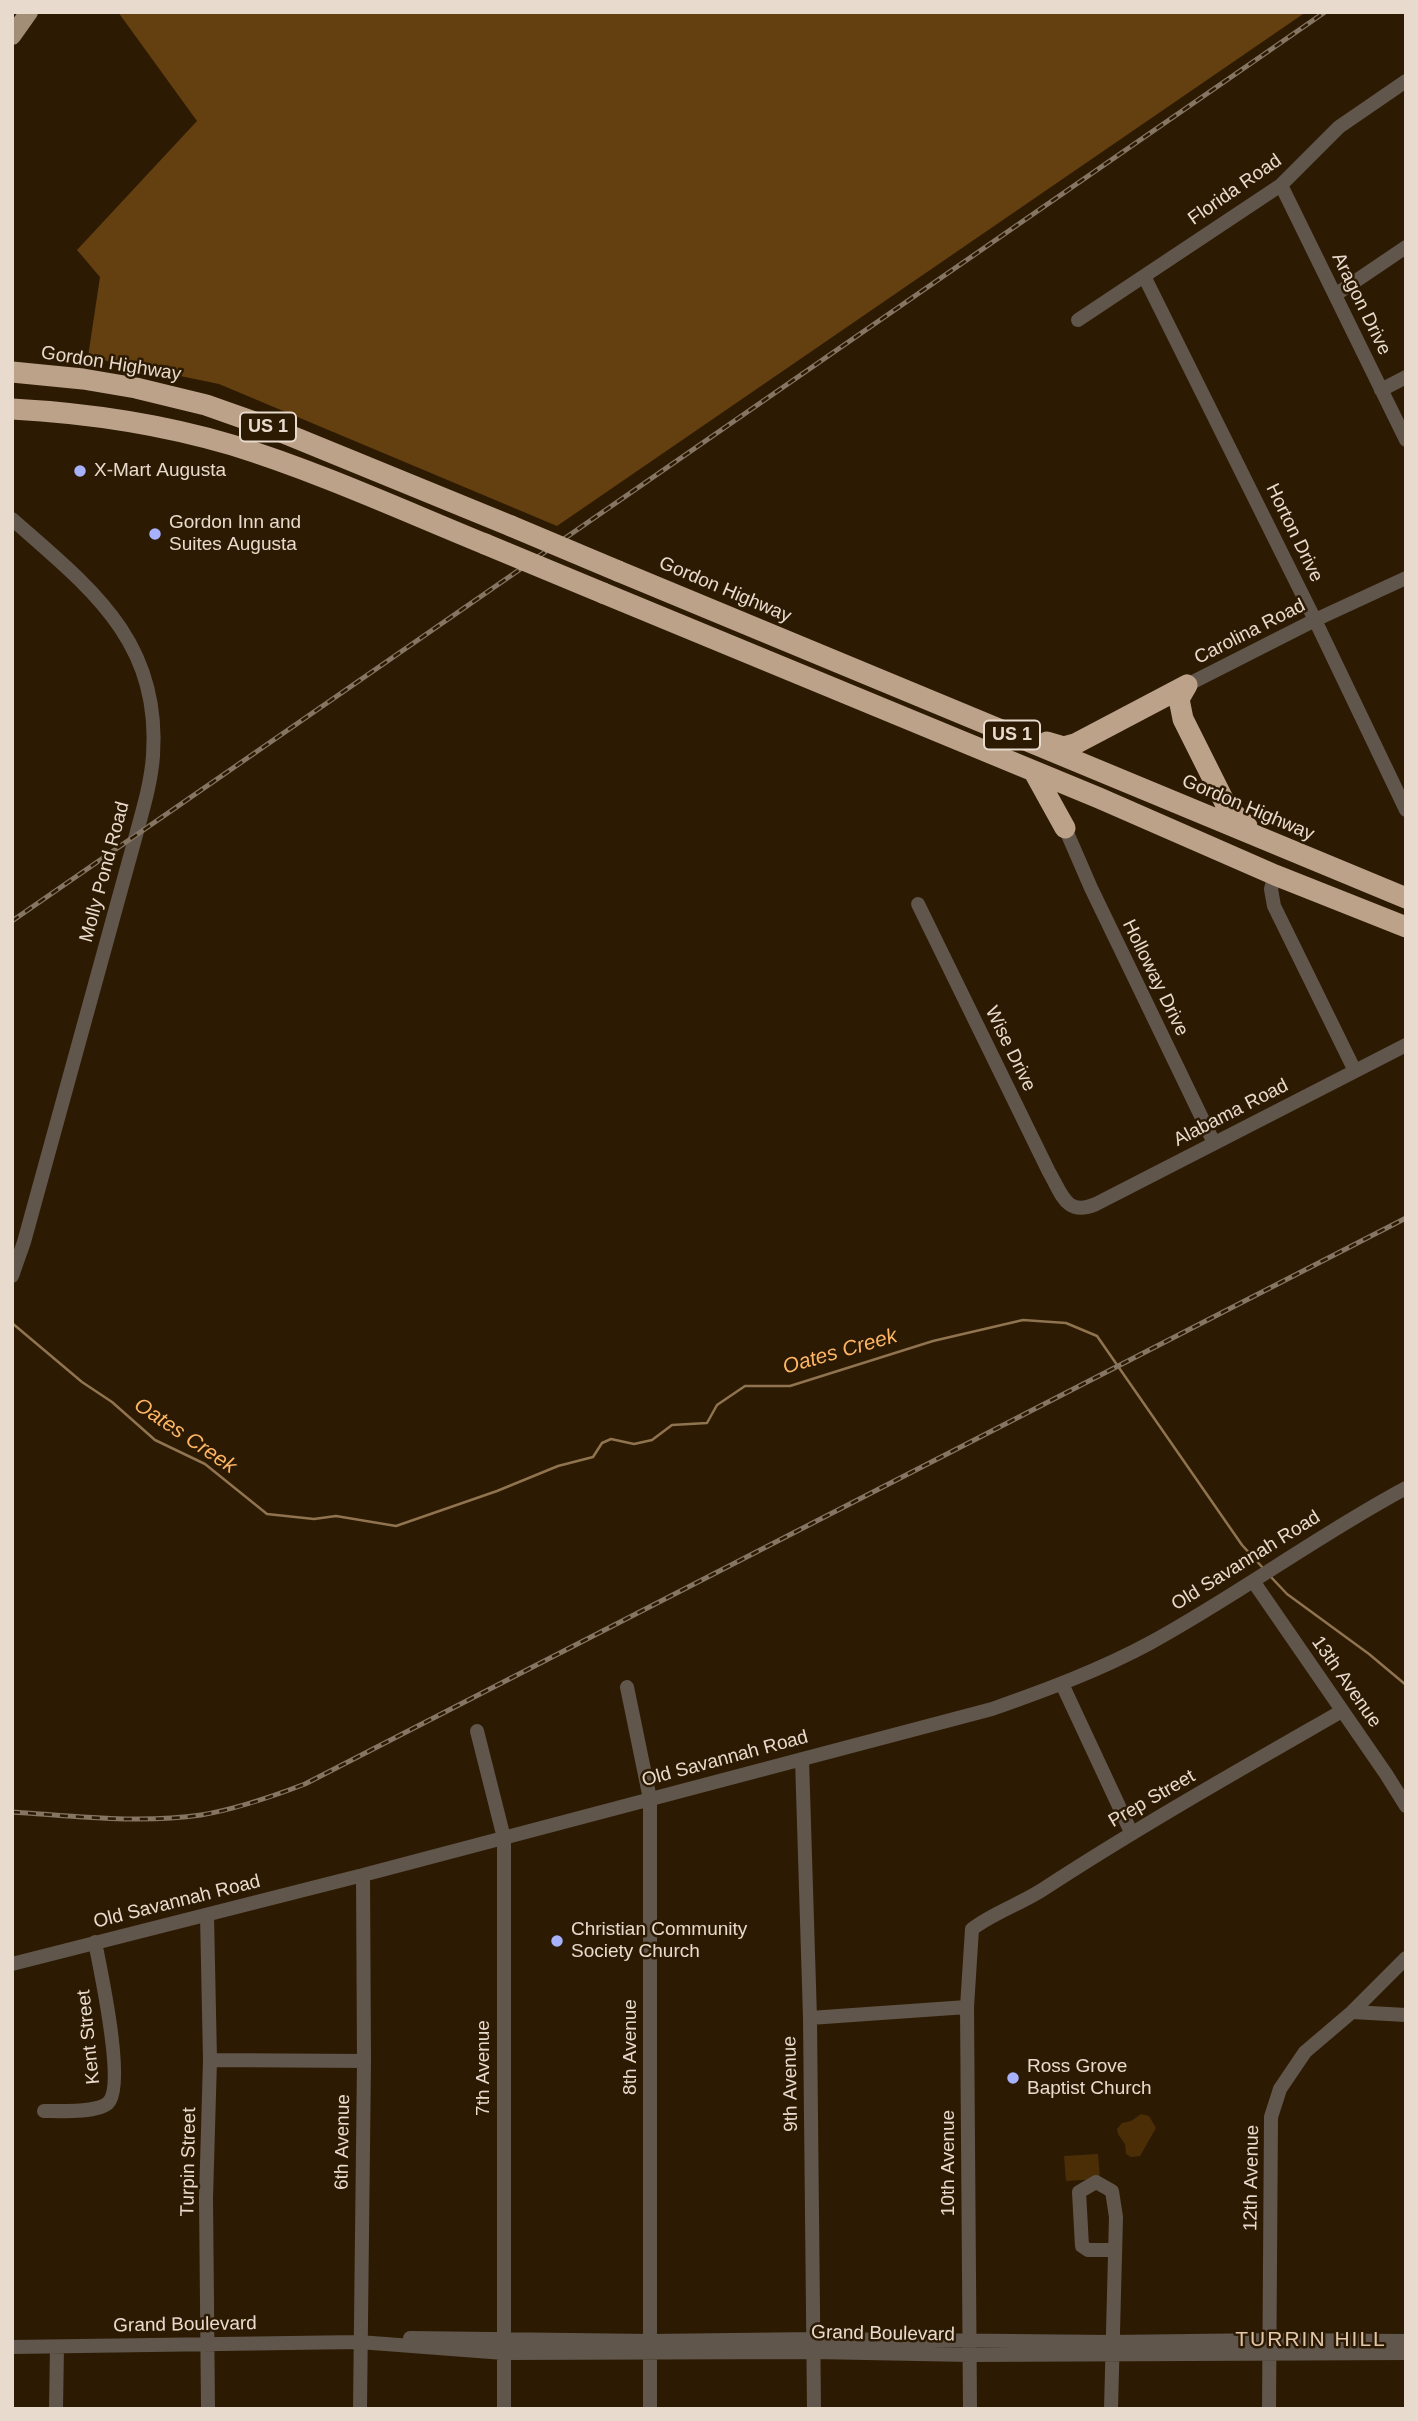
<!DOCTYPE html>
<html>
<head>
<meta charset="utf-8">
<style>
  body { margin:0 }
  #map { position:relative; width:1418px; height:2421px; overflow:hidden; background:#2d1a03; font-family:Arial,sans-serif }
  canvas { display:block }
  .frame { position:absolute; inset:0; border:14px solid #e8dbcd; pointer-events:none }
</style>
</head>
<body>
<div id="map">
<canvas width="1418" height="2421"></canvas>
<div class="frame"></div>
</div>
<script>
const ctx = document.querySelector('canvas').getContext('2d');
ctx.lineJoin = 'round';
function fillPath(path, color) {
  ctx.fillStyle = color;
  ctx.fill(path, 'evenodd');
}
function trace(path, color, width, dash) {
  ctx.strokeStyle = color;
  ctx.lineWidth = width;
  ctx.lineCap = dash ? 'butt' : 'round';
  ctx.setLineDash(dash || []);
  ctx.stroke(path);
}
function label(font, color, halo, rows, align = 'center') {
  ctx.font = font + ' Arial,sans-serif';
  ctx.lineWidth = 5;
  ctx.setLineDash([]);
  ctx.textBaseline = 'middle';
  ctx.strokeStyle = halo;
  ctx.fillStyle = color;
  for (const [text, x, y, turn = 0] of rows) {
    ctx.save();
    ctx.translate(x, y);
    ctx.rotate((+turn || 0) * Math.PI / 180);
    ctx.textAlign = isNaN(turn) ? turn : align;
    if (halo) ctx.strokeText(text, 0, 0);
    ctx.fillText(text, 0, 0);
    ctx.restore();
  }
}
fillPath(new Path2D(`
  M 1141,2114 L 1149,2116 L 1156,2128 L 1140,2156 L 1131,2157 L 1126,2154 L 1125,2144 L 1118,2134 L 1117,2129 L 1122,2123 L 1131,2121 Z
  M 1098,2154 L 1100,2179 L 1066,2181 L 1064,2156 Z`), '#4b2e06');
fillPath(new Path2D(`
  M 118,12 L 1306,12 L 557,526 L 219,384 L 88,357 L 100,277 L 77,250 L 197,121 Z`), '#644011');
trace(new Path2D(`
  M 12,1323 L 82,1382 L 112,1402 L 155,1440 L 205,1464 L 267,1514 L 314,1519 L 336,1516 L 396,1526 L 497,1491 L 558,1466 L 593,1457 L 602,1443 L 611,1439 L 634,1444 L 652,1440 L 672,1425 L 707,1423 L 717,1405 L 745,1386 L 790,1386 L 933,1341 L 1023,1320 L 1066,1323 L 1097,1336 L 1242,1545 L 1263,1568
  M 1270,1576 L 1287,1594 L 1369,1654 L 1406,1685`), '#90734f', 2.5);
trace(new Path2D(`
  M 1281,185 L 1406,440
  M 1144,276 L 1315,620 L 1406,810
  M 1335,295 L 1406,247
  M 1078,320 L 1281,185 L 1339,127 L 1406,81
  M 1381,390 L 1406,377
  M 12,519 C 90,588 161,640 153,756 C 151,783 143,809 136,835 L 24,1242 L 12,1276
  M 1187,685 L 1315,620 L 1406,578
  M 1065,828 L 1091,888 L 1214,1143
  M 1275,875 L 1271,889 L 1274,906 L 1355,1071
  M 918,904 L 1049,1172 C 1062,1194 1066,1217 1096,1204 L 1406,1045
  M 1253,1581 L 1386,1774 L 1406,1806
  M 1062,1684 L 1131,1832
  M 627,1687 L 650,1799 L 650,2409
  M 477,1731 L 504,1838 L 504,2409
  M 802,1759 L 810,2018 L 814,2409
  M 207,1915 L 210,2060 L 206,2198 L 208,2409
  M 12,1964 L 363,1875 L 992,1709 C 1046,1690 1100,1670 1150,1643 C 1238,1595 1318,1535 1406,1488
  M 1352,2012 L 1406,2015
  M 810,2018 L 967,2007
  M 210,2060 L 364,2061
  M 44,2111 C 59,2111 97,2113 108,2103 C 126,2086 100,1968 95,1942
  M 410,2338 L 650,2341 L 814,2339 L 1111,2342 L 1270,2340 L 1406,2341
  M 12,2347 L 359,2342 L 504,2353 L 814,2352 L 970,2355 L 1406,2353
  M 56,2409 L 57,2347
  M 360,2409 L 364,2061 L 363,1875
  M 970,2409 L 967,2007 L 972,1929 C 993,1913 1020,1904 1042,1890 C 1140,1826 1241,1769 1342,1711
  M 1111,2409 L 1116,2217 L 1112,2191 L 1096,2182 L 1079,2192 L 1082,2246 L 1088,2250 L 1114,2250
  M 1269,2409 L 1271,2117 L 1280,2089 L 1305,2052 L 1352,2012 L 1406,1958`), '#60564b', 14);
trace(new Path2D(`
  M 12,36 L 29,12`), '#a28d77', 18);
trace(new Path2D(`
  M 12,372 L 83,379 L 136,388 L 206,405 L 274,429 L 511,526
  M 12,409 C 86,413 161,424 232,445 C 319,472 402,510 485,544
  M 618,571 L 1406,898
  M 603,593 L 1099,798 L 1275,875 L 1406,927
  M 1187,685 L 1179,699 L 1183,719 L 1227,807 L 1247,826
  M 1047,742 L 1064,747 L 1075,744 L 1187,685
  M 1034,772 L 1065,828`), '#bca288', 21);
const rail = new Path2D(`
  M 12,921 L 1325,12
  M 12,1812 C 75,1816 139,1824 201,1815 C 237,1809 271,1797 305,1784 L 1406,1218`);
trace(rail, '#857563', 5);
trace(rail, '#2d1a03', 2.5, [8]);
trace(new Path2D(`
  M 511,526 L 618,571
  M 485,544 L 603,593`), '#bca288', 21);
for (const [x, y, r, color] of [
  [80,471,7,"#a7b1fc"],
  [155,534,7,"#a7b1fc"],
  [557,1941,7,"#a7b1fc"],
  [1013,2078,7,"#a7b1fc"]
]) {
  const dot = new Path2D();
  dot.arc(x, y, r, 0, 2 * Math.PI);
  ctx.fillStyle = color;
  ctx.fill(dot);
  trace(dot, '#2d1a03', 2.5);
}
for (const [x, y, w] of [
  [268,427,56],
  [1012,735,56]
]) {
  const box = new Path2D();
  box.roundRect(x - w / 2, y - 14.5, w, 29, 5);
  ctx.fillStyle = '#2d1a03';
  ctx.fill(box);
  trace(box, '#e8dbcd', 2);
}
label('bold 18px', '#e8dbcd', null, [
  ["US 1",268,427],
  ["US 1",1012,735]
]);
label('19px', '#e8dbcd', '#2d1a03', [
  ["Florida Road",1235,190,-35],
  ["Aragon Drive",1361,304,64],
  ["Gordon Highway",111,364,9],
  ["Horton Drive",1294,533,64],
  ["Gordon Highway",725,590,23],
  ["Carolina Road",1250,632,-27],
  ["Gordon Highway",1248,808,23],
  ["Molly Pond Road",105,872,-75],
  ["Holloway Drive",1155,978,64],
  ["Wise Drive",1010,1049,64],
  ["Alabama Road",1231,1113,-27],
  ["Old Savannah Road",1246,1561,-32],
  ["13th Avenue",1346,1682,55],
  ["Old Savannah Road",725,1759,-15],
  ["Prep Street",1152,1799,-30],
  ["Old Savannah Road",177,1902,-14],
  ["Kent Street",89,2037,-96],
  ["8th Avenue",631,2047,-90],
  ["7th Avenue",484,2068,-90],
  ["9th Avenue",791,2084,-91],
  ["6th Avenue",343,2142,-89],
  ["Turpin Street",189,2162,-89],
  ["10th Avenue",949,2163,-90],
  ["12th Avenue",1252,2178,-89],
  ["Grand Boulevard",185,2325,-1],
  ["Grand Boulevard",883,2334,1]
]);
label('19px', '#e8dbcd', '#2d1a03', [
  ["X-Mart Augusta",94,471],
  ["Gordon Inn and",169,523],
  ["Suites Augusta",169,545],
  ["Christian Community",571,1930],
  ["Society Church",571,1952],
  ["Ross Grove",1027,2067],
  ["Baptist Church",1027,2089]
], 'left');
label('italic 21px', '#fdb665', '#2d1a03', [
  ["Oates Creek",840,1352,-16],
  ["Oates Creek",185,1436,34]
]);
ctx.letterSpacing = '2px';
label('21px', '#e1c6ab', '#2d1a03', [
  ["TURRIN HILL",1311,2340]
]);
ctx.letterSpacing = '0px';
</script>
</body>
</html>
